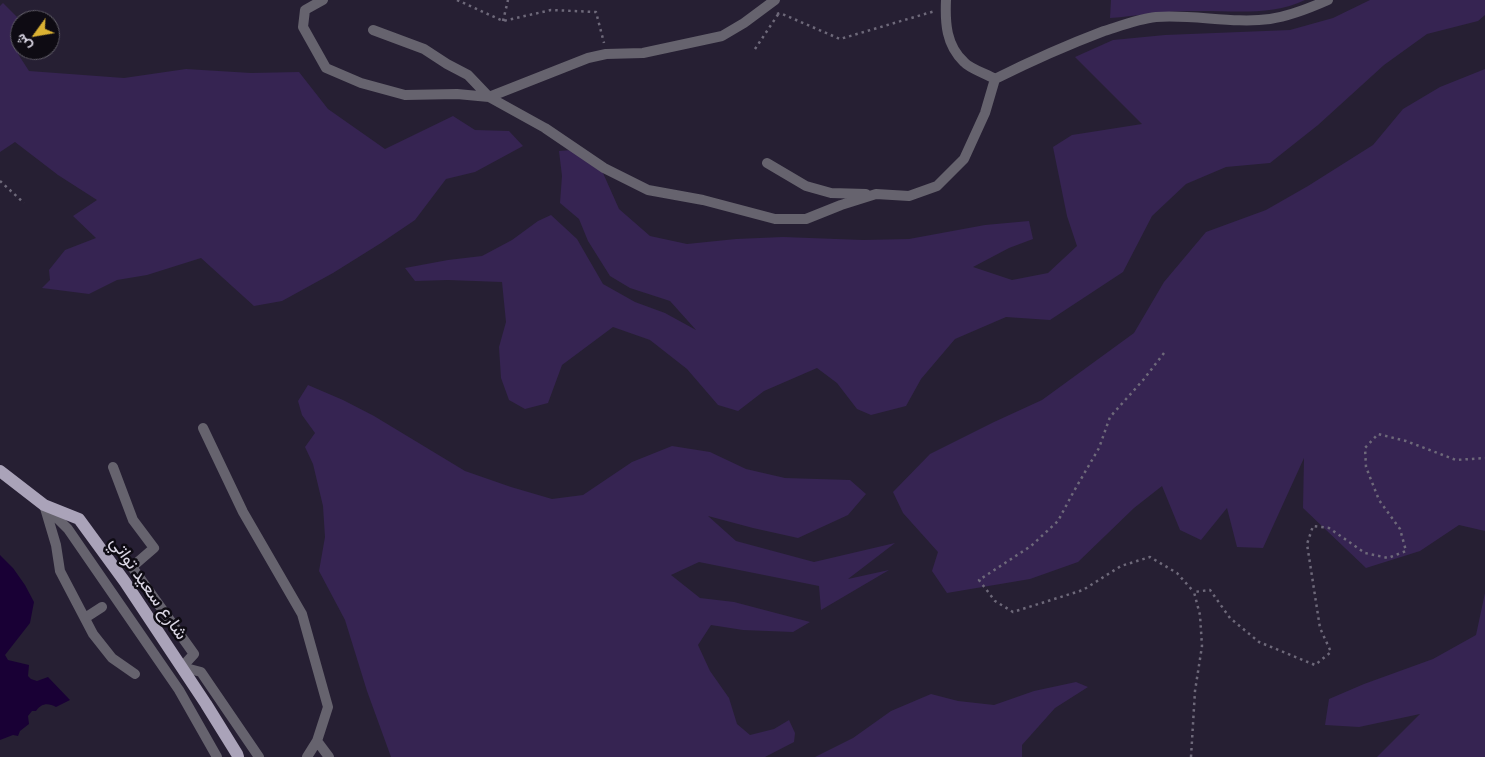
<!DOCTYPE html>
<html>
<head>
<meta charset="utf-8">
<style>
  body { margin:0 }
  #map { position:relative; width:1485px; height:757px; overflow:hidden; background:#261f33; font-family:Lato,Vazirmatn,sans-serif }
  canvas { display:block }
  .north { position:absolute; left:10px; top:10px; width:50px; height:50px; box-sizing:border-box; background:#0e0b13; border:1px solid #605d67; border-radius:50%; rotate:238deg; font-size:14px; font-weight:700; line-height:20px; text-align:center; color:#dbd7e5 }
  .north::after { content:''; display:block; margin:auto; width:18px; height:22px; background:#dbb233; clip-path:polygon(50% 0,100% 100%,50% 72%,0 100%) }
</style>
</head>
<body>
<div id="map">
<canvas width="1485" height="757"></canvas>
<div class="north">ش</div>
</div>
<script>
const ctx = document.querySelector('canvas').getContext('2d');
ctx.lineJoin = 'round';
function fillPath(path, color) {
  ctx.fillStyle = color;
  ctx.fill(path, 'evenodd');
}
function trace(path, color, width, dash) {
  ctx.strokeStyle = color;
  ctx.lineWidth = width;
  ctx.lineCap = dash ? 'butt' : 'round';
  ctx.setLineDash(dash || []);
  ctx.stroke(path);
}
function label(font, color, halo, rows, align = 'center') {
  ctx.font = font + ' Lato,Vazirmatn,sans-serif';
  ctx.lineWidth = 5;
  ctx.setLineDash([]);
  ctx.textBaseline = 'middle';
  ctx.strokeStyle = halo;
  ctx.fillStyle = color;
  for (const [text, x, y, turn = 0] of rows) {
    ctx.save();
    ctx.translate(x, y);
    ctx.rotate((+turn || 0) * Math.PI / 180);
    ctx.textAlign = isNaN(turn) ? turn : align;
    if (halo) ctx.strokeText(text, 0, 0);
    ctx.fillText(text, 0, 0);
    ctx.restore();
  }
}
fillPath(new Path2D(`
  M 1111,0 L 1305,0 C 1270,17 1228,10 1191,11 C 1164,11 1137,16 1110,18 Z
  M 1370,0 L 1485,0 L 1485,15 L 1478,21 L 1427,34 L 1384,65 L 1318,125 L 1270,163 L 1226,167 L 1186,184 L 1152,216 L 1123,272 L 1050,320 L 1006,317 L 955,339 L 921,379 L 906,406 L 871,415 L 857,409 L 837,383 L 817,368 L 764,391 L 738,411 L 718,405 L 687,369 L 650,340 L 613,327 L 562,365 L 548,403 L 525,409 L 509,400 L 501,378 L 499,347 L 506,322 L 502,282 L 448,280 L 415,281 L 405,268 L 448,260 L 482,256 L 512,240 L 538,221 L 551,215 L 577,239 L 603,284 L 635,302 L 665,313 L 696,330 L 670,301 L 630,288 L 610,276 L 588,241 L 579,219 L 560,203 L 562,176 L 559,151 L 571,150 L 599,164 L 619,209 L 650,236 L 687,244 L 736,239 L 783,237 L 863,240 L 909,239 L 985,225 L 1029,221 L 1033,239 L 1009,248 L 973,267 L 1012,280 L 1048,273 L 1077,246 L 1067,216 L 1053,147 L 1072,135 L 1142,124 L 1075,57 L 1113,40 L 1165,35 L 1290,30 L 1333,18 Z
  M 3,3 L 20,20 L 18,54 L 29,71 L 124,78 L 186,69 L 251,73 L 299,72 L 328,109 L 385,149 L 453,116 L 475,130 L 509,131 L 523,146 L 475,172 L 446,179 L 415,220 L 381,243 L 333,273 L 282,301 L 254,306 L 201,258 L 147,275 L 117,280 L 89,294 L 42,288 L 50,280 L 49,270 L 65,250 L 96,238 L 73,216 L 97,200 L 58,175 L 15,142 L 0,152 L 0,6 Z
  M 1485,69 L 1485,531 L 1459,525 L 1420,551 L 1366,568 L 1303,508 L 1304,458 L 1263,548 L 1237,547 L 1227,508 L 1201,540 L 1180,530 L 1162,486 L 1134,508 L 1078,562 L 1030,579 L 947,593 L 932,571 L 938,552 L 903,513 L 893,492 L 930,454 L 994,422 L 1042,400 L 1134,333 L 1164,282 L 1206,232 L 1266,210 L 1308,186 L 1373,145 L 1403,109 L 1440,87 Z
  M 308,385 L 343,400 L 374,416 L 465,471 L 511,487 L 552,499 L 583,495 L 632,462 L 672,446 L 710,452 L 746,469 L 785,478 L 850,480 L 866,494 L 848,515 L 798,538 L 753,528 L 708,516 L 736,541 L 814,562 L 895,543 L 848,579 L 889,570 L 821,610 L 819,586 L 699,562 L 671,575 L 700,598 L 734,602 L 810,622 L 793,632 L 743,630 L 711,625 L 698,645 L 710,671 L 729,698 L 737,724 L 750,735 L 774,729 L 789,720 L 795,733 L 794,742 L 765,757 L 391,757 L 367,691 L 345,620 L 319,571 L 325,537 L 323,506 L 313,464 L 305,447 L 315,433 L 302,415 L 298,401 Z
  M 1485,593 L 1485,757 L 1377,757 L 1420,714 L 1359,727 L 1325,725 L 1329,699 L 1364,684 L 1433,659 L 1476,635 Z
  M 1076,682 L 1088,687 L 1055,708 L 1022,745 L 1022,757 L 815,757 L 853,738 L 891,711 L 931,694 L 958,701 L 994,705 L 1034,691 Z`), '#362452');
fillPath(new Path2D(`
  M 0,555 L 13,568 L 25,585 L 34,602 L 30,623 L 5,655 L 8,660 L 29,665 L 28,676 L 31,679 L 37,681 L 48,677 L 70,700 L 56,707 C 48,703 42,703 36,711 L 32,711 L 28,716 L 29,724 L 20,731 L 18,736 L 13,735 L 0,740 Z`), '#190035');
trace(new Path2D(`
  M 457,0 L 503,21 L 551,10 L 596,12 L 604,43
  M 777,14 L 780,13 L 840,39 L 935,11
  M 503,21 L 508,0
  M 755,49 L 779,13
  M 0,181 L 24,203
  M 1164,353 L 1144,379 L 1110,417 L 1099,448 L 1074,491 L 1058,521 L 1031,546 L 979,580 L 995,601 L 1013,612 L 1083,590 L 1121,566 L 1150,557 L 1177,573 L 1193,591
  M 1191,757 L 1195,691 L 1202,646 L 1200,615 L 1194,592 L 1210,590 L 1230,618 L 1259,642 L 1315,665 L 1331,652 L 1320,628 L 1307,544 L 1313,526 L 1329,528 L 1365,553 L 1388,558 L 1406,551 L 1400,529 L 1379,500 L 1366,467 L 1365,448 L 1378,434 L 1406,441 L 1456,460 L 1485,458`), '#6e697a', 2.5, [2.5, 4]);
trace(new Path2D(`
  M 323,0 L 305,10 L 303,27 L 326,68 L 361,83 L 405,95 L 457,94 L 489,97 L 545,128 L 604,168 L 648,190 L 703,200 L 775,219 L 806,219 L 841,205 L 876,194 L 909,196 L 937,186 L 964,159 L 985,113 L 995,79 C 987,74 970,69 964,62 C 946,45 945,23 946,0
  M 373,30 L 424,49 L 447,64 L 468,75 L 489,97 L 588,58 L 606,54 L 643,53 L 722,36 L 744,23 L 775,0
  M 995,79 C 1031,61 1067,45 1104,31 C 1120,26 1138,19 1156,17 C 1193,14 1233,24 1270,19 C 1291,16 1310,8 1328,0
  M 767,163 L 806,186 L 831,193 L 866,194
  M 203,428 L 243,512 L 302,614 L 328,707 L 317,741
  M 113,467 L 133,520 L 154,548 L 132,567 L 194,654 L 182,667 L 201,672 L 259,757
  M 46,507 L 68,529 L 179,690 L 217,757
  M 45,508 L 56,545 L 60,571 L 93,634 L 112,658 L 135,674
  M 85,618 L 102,607
  M 307,757 L 317,741 L 329,757`), '#66636e', 10);
trace(new Path2D(`
  M 0,471 L 44,505 L 79,519 L 125,582 L 206,704 L 237,754 L 238,757`), '#aaa3b9', 12);
label('18px', '#dbd7e5', '#0e0b13', [
  ["شارع سعيد تواتي",149,588,55]
]);
</script>
</body>
</html>
